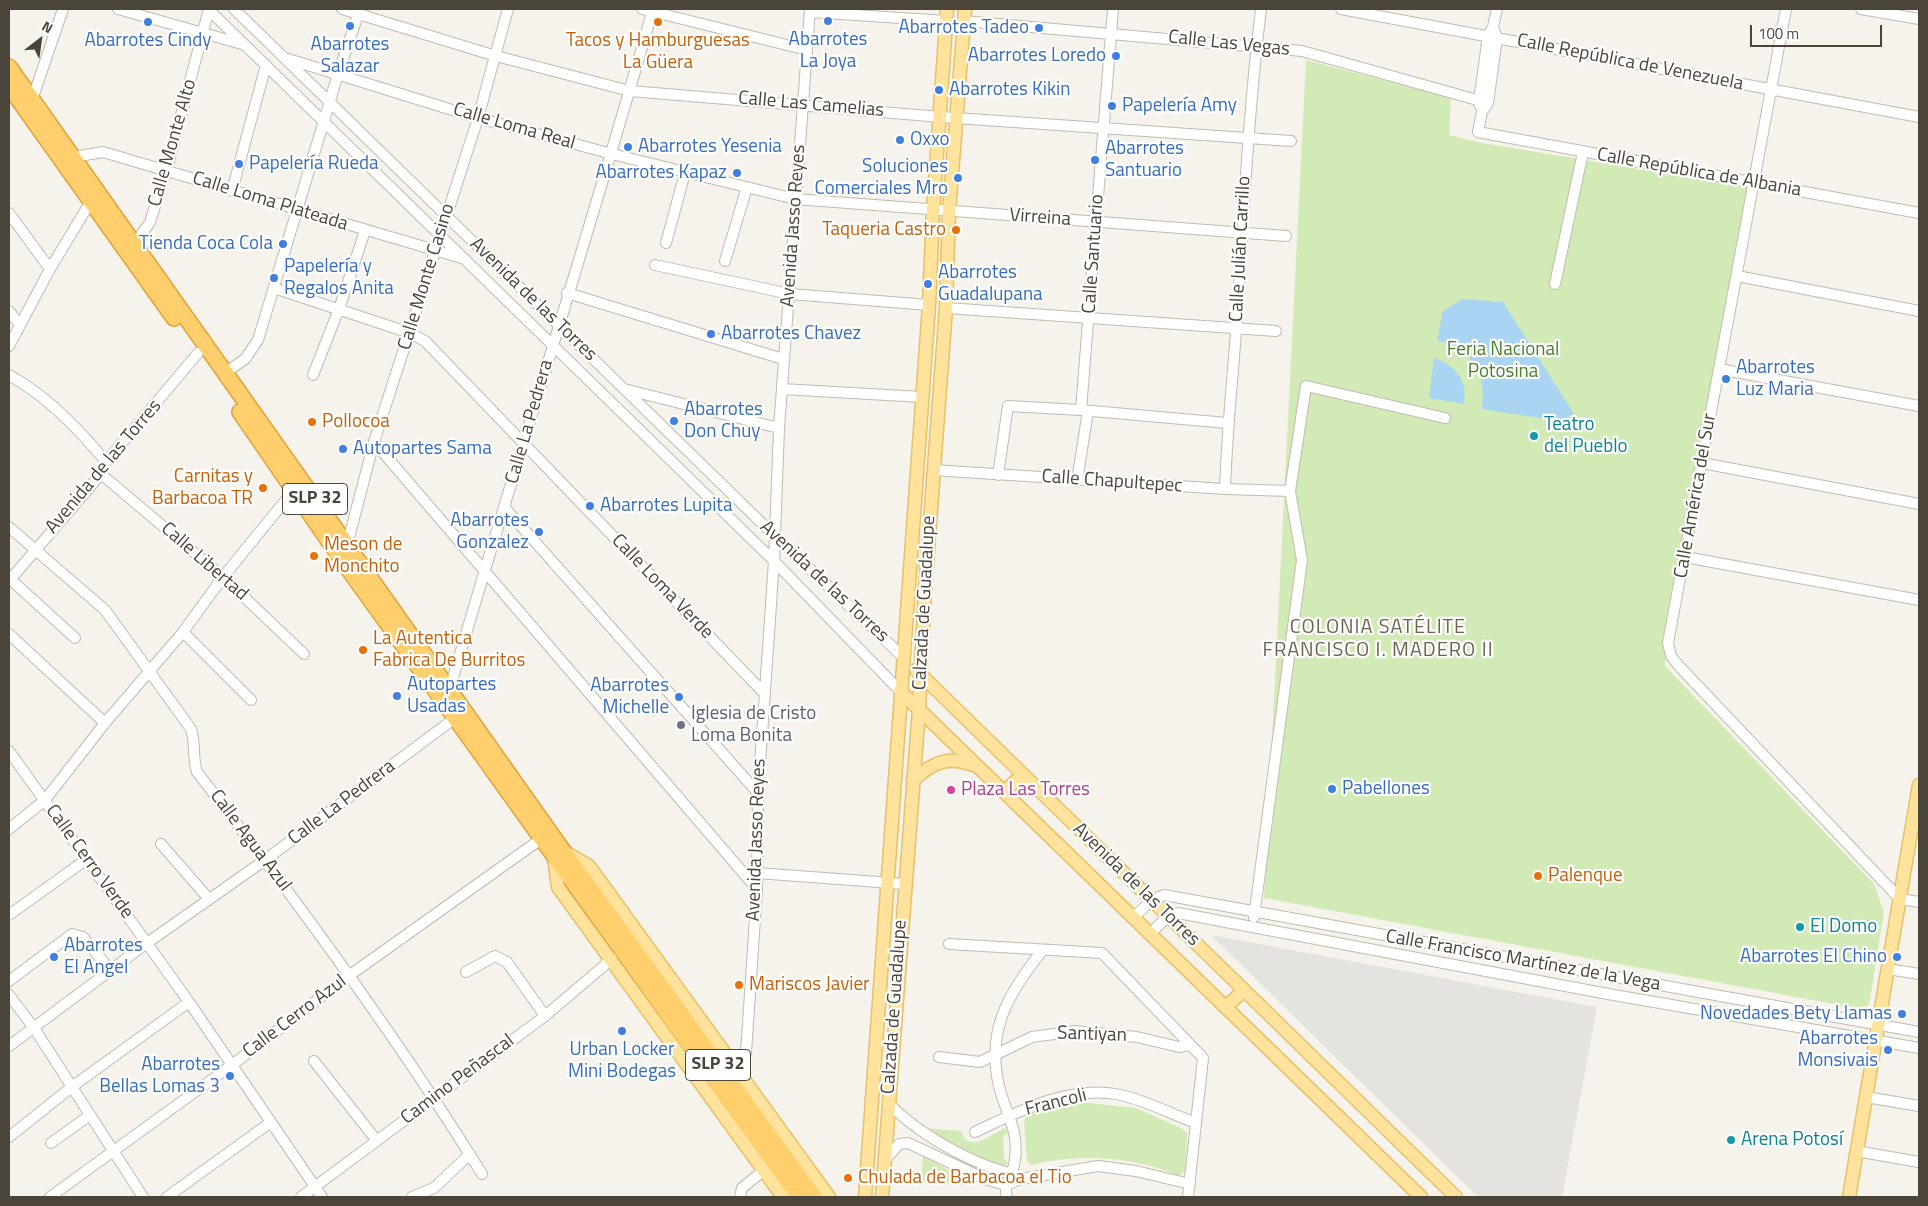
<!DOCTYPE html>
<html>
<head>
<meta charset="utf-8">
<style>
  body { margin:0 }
  #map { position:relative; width:1928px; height:1206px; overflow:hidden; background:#f6f3ec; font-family:"Titillium Web",sans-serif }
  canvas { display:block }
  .frame { position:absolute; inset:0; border:10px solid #4b4439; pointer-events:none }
  .north { position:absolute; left:15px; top:15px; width:50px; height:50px; -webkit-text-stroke:4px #fff; paint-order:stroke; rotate:30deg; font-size:14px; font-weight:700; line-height:20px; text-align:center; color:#4b4439 }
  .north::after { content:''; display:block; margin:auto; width:18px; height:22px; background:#4b4439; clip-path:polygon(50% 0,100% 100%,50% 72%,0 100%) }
  .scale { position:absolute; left:1750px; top:25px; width:132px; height:22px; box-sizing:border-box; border:2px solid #4b4439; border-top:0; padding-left:6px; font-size:15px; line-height:18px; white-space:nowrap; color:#4b4439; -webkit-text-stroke:4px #fff; paint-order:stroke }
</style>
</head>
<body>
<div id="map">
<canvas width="1928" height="1206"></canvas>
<div class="frame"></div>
<div class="north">N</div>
<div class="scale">100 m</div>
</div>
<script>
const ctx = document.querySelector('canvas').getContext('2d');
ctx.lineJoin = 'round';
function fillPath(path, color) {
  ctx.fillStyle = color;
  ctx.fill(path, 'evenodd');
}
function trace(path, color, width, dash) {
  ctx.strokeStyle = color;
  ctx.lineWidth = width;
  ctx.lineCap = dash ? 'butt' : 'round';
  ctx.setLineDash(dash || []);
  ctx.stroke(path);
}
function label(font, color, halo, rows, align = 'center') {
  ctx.font = font + ' "Titillium Web",sans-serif';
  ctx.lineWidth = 4.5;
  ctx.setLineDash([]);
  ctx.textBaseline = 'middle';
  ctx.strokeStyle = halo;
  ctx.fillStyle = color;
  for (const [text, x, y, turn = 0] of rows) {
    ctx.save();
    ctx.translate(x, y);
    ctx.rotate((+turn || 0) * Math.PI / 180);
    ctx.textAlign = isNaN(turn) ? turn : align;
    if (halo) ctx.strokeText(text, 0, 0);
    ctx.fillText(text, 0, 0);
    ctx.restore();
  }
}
fillPath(new Path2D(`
  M 1306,60 L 1451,98 L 1449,135 L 1482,143 L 1749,187 L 1665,643 L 1665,666 L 1874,884 L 1884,912 L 1869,1005 L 1861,1009 L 1264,898 Z
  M 1079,1102 L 1136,1108 L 1181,1128 L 1187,1133 L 1185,1171 L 1179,1176 C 1135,1156 1077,1153 1031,1165 L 1027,1161 L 1024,1122 L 1027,1115 Z
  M 924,1128 L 961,1131 C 969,1155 991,1134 1005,1128 L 1008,1133 L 1003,1136 L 1004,1158 L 1008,1163 L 1007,1166 L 988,1162 Z
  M 923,1156 L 970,1182 L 970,1185 L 921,1182 Z`), '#d2eab5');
fillPath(new Path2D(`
  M 1211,935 L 1597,1007 L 1562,1197 L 1478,1197 Z`), '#e5e3e0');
fillPath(new Path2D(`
  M 1463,299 L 1503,302 L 1574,414 L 1559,421 L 1482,409 C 1487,373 1471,350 1437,340 L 1443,311 Z
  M 1434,358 C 1456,365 1468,381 1464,404 L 1429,398 Z`), '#a9d4f2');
const minor = new Path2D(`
  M 118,9 L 242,44
  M 208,9 L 774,561 L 900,691
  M 234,9 L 775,536 L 903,657
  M 342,9 L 496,56 L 630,91 L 941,117 L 1291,141
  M 642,9 L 807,50
  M 1341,9 L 1919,117
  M 1786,9 L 1668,643 L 1671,656 L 1679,666 L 1900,899 L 1919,902
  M 1861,9 L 1919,19
  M 810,12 L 946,21
  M 964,21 L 1302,51 L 1488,103
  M 1493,27 L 1497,38 L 1488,103 L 1482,112 L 1478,132 L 1919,213
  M 285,58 L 478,118 L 612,154 L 795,199 L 1286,236
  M 32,100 L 63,9
  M 1480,106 L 1479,101 L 1488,36 L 1493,27 L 1497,9
  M 73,157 L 103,152 L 465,259
  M 232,191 L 266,65
  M 9,213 L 50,269
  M 666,243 L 685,173
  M 135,244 L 150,222 L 166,172 L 209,9
  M 725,261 L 747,187
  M 655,265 L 790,294 L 929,305
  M 1737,276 L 1919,311
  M 1555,284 L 1583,152
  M 274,288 L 410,333 L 425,341 L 764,693
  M 567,293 L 783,359
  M 946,308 L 1276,331
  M 9,311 L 20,325
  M 9,346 L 50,269 L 91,201
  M 1719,369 L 1919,406
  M 225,373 L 245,359 L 258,340 L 338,74 L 360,9
  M 9,375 C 47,396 79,429 106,462
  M 313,375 L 339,309 L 365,231
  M 624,389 L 779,428
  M 782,389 L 922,397
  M 1081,410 L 1113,9
  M 374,442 L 757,889
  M 1702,463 L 1919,504
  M 933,470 L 1225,489 L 1290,491
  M 101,474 L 223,577 L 304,654
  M 998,475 L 1008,406 L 1081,410 L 1227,423
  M 1077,481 L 1088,411
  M 1225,489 C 1227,427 1234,366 1238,304 C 1244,205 1249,107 1261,9
  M 505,508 L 758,793
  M 9,527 L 105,610 L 191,729 C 196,745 192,757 197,772 C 298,902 395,1034 482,1174
  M 347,545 L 374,442 L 478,118 L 508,9
  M 1685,557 L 1919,600
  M 9,578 L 75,638
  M 9,581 L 101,474 L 106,462 L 198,353
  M 183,632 L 251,700
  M 9,634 L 105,723
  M 449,691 C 516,463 588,237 653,9
  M 9,751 L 189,1002 L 322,1197
  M 9,829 L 45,800 L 105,723 L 183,632 L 223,577 L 294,490
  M 161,844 L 209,899
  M 757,873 L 905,884
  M 9,915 L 87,859
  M 1134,917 L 1152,900 L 1164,895 L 1919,1032
  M 1254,917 L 1302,560 L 1290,491 L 1306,386 L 1445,418
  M 1151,933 L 1168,916 L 1178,913 L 1608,994 L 1919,1048
  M 949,944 L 1102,953 L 1203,1058 L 1188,1197
  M 1888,969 L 1919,974
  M 466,972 L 495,956 L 507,962 L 545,1016
  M 9,981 L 72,934 L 83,937 L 110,970
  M 9,995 L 34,1028 L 143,1197
  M 9,1046 L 147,943 L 265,860 L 455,718
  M 939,1057 L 980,1062 L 1032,1037 L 1075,1031 L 1137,1037 L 1179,1047 L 1190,1045
  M 314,1061 L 377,1141
  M 737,1070 L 746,1053 L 757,889 L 758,793 L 774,561 L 779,428 L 810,9
  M 1866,1097 L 1919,1106
  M 975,1132 C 1019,1111 1071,1084 1121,1095 C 1147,1101 1171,1114 1196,1123
  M 9,1137 L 73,1086 L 189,1002
  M 51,1143 L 90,1115
  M 1856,1151 L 1919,1162
  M 884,1161 L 899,1144 L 908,1143 L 985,1179 L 1006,1185 L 1021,1179 C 1009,1171 995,1170 982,1164 C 947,1149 915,1130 888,1103
  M 1021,1179 L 1098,1166 L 1136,1171 L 1190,1184
  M 50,1197 L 232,1065 L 350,975 L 541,839
  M 167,1197 L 271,1122
  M 301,1197 L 545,1016 L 612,959
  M 412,1197 L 434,1188 L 470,1154
  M 740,1197 L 742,1188 L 764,1170
  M 1007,1197 C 1003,1185 1012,1176 1014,1165 C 1016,1156 1016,1146 1015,1138 C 1013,1122 1004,1106 1000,1090 C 985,1033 1007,994 1043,950`);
const major = new Path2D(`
  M 916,670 L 1456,1197
  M 900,691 L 1421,1197
  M 913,780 C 933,763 947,755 973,765
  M 1004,792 L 1023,774
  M 565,852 L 589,866 L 829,1197
  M 554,858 L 558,887 L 783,1197
  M 1226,1007 L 1244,990
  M 865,1197 L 929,305 L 933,211 L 947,9
  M 882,1197 L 919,709 L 925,589 L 946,308 L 949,211 L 965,9
  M 1849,1197 L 1919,785`);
const highway = new Path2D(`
  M 9,67 L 563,851 L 814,1197
  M 9,86 L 174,318
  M 240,412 L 342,560 L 799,1197`);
trace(minor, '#c2bbae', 12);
trace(major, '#e6c16a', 15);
trace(highway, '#e0a43c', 18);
trace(minor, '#fff', 10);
trace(major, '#ffe39c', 12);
trace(highway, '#ffcf6e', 15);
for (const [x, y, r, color] of [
  [828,21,5,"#3f7fe0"],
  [148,22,5,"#3f7fe0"],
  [658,22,5,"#e8710a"],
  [350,26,5,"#3f7fe0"],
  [1039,28,5,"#3f7fe0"],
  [1116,56,5,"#3f7fe0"],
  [939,90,5,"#3f7fe0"],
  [1112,106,5,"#3f7fe0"],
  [900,140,5,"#3f7fe0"],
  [628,147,5,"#3f7fe0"],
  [1095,160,5,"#3f7fe0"],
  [239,164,5,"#3f7fe0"],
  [737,173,5,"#3f7fe0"],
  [958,178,5,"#3f7fe0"],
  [956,230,5,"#e8710a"],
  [283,244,5,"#3f7fe0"],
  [274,278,5,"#3f7fe0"],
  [928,284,5,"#3f7fe0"],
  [711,334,5,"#3f7fe0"],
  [1726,379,5,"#3f7fe0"],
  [674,421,5,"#3f7fe0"],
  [312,422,5,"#e8710a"],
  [1534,436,5,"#0f9aa8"],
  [343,449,5,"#3f7fe0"],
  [263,488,5,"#e8710a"],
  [590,506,5,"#3f7fe0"],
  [539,532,5,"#3f7fe0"],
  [314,556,5,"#e8710a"],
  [363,650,5,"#e8710a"],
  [397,696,5,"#3f7fe0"],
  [679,697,5,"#3f7fe0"],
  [681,725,5,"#6b7280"],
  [1332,789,5,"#3f7fe0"],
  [951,790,5,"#d1479c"],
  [1538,876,5,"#e8710a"],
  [1800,927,5,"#0f9aa8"],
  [54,957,5,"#3f7fe0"],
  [1897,957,5,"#3f7fe0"],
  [739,985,5,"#e8710a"],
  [1902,1014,5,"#3f7fe0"],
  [622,1031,5,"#3f7fe0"],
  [1888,1050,5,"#3f7fe0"],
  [230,1076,5,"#3f7fe0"],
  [1731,1140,5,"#0f9aa8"],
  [848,1178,5,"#e8710a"]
]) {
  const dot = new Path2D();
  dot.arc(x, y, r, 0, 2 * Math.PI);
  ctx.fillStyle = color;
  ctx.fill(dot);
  trace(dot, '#fff', 2);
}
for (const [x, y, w] of [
  [315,499,65],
  [718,1065,65]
]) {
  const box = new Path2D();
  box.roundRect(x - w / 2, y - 15.5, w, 31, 4);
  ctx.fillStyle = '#fff';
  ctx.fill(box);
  trace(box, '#4b4439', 1);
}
label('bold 18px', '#4b4439', null, [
  ["SLP 32",315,499],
  ["SLP 32",718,1065]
]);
label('19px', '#366cbe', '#fff', [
  ["Abarrotes Tadeo",1029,28,"right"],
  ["Abarrotes",828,40,"center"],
  ["La Joya",828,62,"center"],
  ["Abarrotes Cindy",148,41,"center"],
  ["Abarrotes",350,45,"center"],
  ["Salazar",350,67,"center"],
  ["Abarrotes Loredo",1106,56,"right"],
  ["Abarrotes Kikin",949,90],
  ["Papelería Amy",1122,106],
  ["Oxxo",910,140],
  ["Abarrotes Yesenia",638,147],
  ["Abarrotes",1105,149],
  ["Santuario",1105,171],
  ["Papelería Rueda",249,164],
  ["Soluciones",948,167,"right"],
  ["Comerciales Mro",948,189,"right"],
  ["Abarrotes Kapaz",727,173,"right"],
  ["Tienda Coca Cola",273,244,"right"],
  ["Papelería y",284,267],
  ["Regalos Anita",284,289],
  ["Abarrotes",938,273],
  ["Guadalupana",938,295],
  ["Abarrotes Chavez",721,334],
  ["Abarrotes",1736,368],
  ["Luz Maria",1736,390],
  ["Abarrotes",684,410],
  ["Don Chuy",684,432],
  ["Autopartes Sama",353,449],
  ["Abarrotes Lupita",600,506],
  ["Abarrotes",529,521,"right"],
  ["Gonzalez",529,543,"right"],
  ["Autopartes",407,685],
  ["Usadas",407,707],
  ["Abarrotes",669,686,"right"],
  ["Michelle",669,708,"right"],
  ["Pabellones",1342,789],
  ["Abarrotes",64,946],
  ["El Angel",64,968],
  ["Abarrotes El Chino",1887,957,"right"],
  ["Novedades Bety Llamas",1892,1014,"right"],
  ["Abarrotes",1878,1039,"right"],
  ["Monsivais",1878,1061,"right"],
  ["Urban Locker",622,1050,"center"],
  ["Mini Bodegas",622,1072,"center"],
  ["Abarrotes",220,1065,"right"],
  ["Bellas Lomas 3",220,1087,"right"]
], 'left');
label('19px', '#c56008', '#fff', [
  ["Tacos y Hamburguesas",658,41,"center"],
  ["La Güera",658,63,"center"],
  ["Taqueria Castro",946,230,"right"],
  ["Pollocoa",322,422],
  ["Carnitas y",253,477,"right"],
  ["Barbacoa TR",253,499,"right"],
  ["Meson de",324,545],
  ["Monchito",324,567],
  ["La Autentica",373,639],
  ["Fabrica De Burritos",373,661],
  ["Palenque",1548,876],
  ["Mariscos Javier",749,985],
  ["Chulada de Barbacoa el Tio",858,1178]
], 'left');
label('19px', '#4b4439', '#fff', [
  ["Calle Las Vegas",1229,44,6],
  ["Calle República de Venezuela",1630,63,11],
  ["Calle Las Camelias",811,105,5],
  ["Calle Loma Real",514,127,16],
  ["Calle Monte Alto",173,143,-74],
  ["Calle República de Albania",1699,173,10],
  ["Calle Loma Plateada",270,202,17],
  ["Virreina",1040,218,4],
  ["Avenida Jasso Reyes",794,226,-86],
  ["Calle Julián Carrillo",1241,249,-87],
  ["Calle Santuario",1094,254,-86],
  ["Calle Monte Casino",427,277,-73],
  ["Avenida de las Torres",533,300,44],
  ["Calle La Pedrera",530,422,-74],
  ["Avenida de las Torres",104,467,-50],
  ["Calle Chapultepec",1112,482,4],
  ["Calle América del Sur",1696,496,-80],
  ["Calle Libertad",204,562,41],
  ["Avenida de las Torres",824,582,43],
  ["Calle Loma Verde",662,587,46],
  ["Calzada de Guadalupe",925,603,-87],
  ["Calle La Pedrera",342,803,-37],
  ["Avenida Jasso Reyes",757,840,-88],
  ["Calle Agua Azul",250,841,53],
  ["Calle Cerro Verde",89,862,54],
  ["Avenida de las Torres",1136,885,44],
  ["Calle Francisco Martínez de la Vega",1523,961,10],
  ["Calzada de Guadalupe",895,1007,-86],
  ["Calle Cerro Azul",295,1017,-37],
  ["Santiyan",1092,1035,2],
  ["Camino Peñascal",458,1080,-37],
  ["Francoli",1056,1103,-14]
]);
label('19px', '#4a7f2a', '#fff', [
  ["Feria Nacional",1503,350],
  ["Potosina",1503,372]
]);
label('19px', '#0d838f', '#fff', [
  ["Teatro",1544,425],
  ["del Pueblo",1544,447],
  ["El Domo",1810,927],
  ["Arena Potosí",1741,1140]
], 'left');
label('19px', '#5b616d', '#fff', [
  ["Iglesia de Cristo",691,714],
  ["Loma Bonita",691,736]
], 'left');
label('19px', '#b23c85', '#fff', [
  ["Plaza Las Torres",961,790]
], 'left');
ctx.letterSpacing = '1px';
label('20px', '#6e6250', '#fff', [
  ["COLONIA SATÉLITE",1378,628],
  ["FRANCISCO I. MADERO II",1378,651]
]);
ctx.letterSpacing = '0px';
</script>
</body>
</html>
